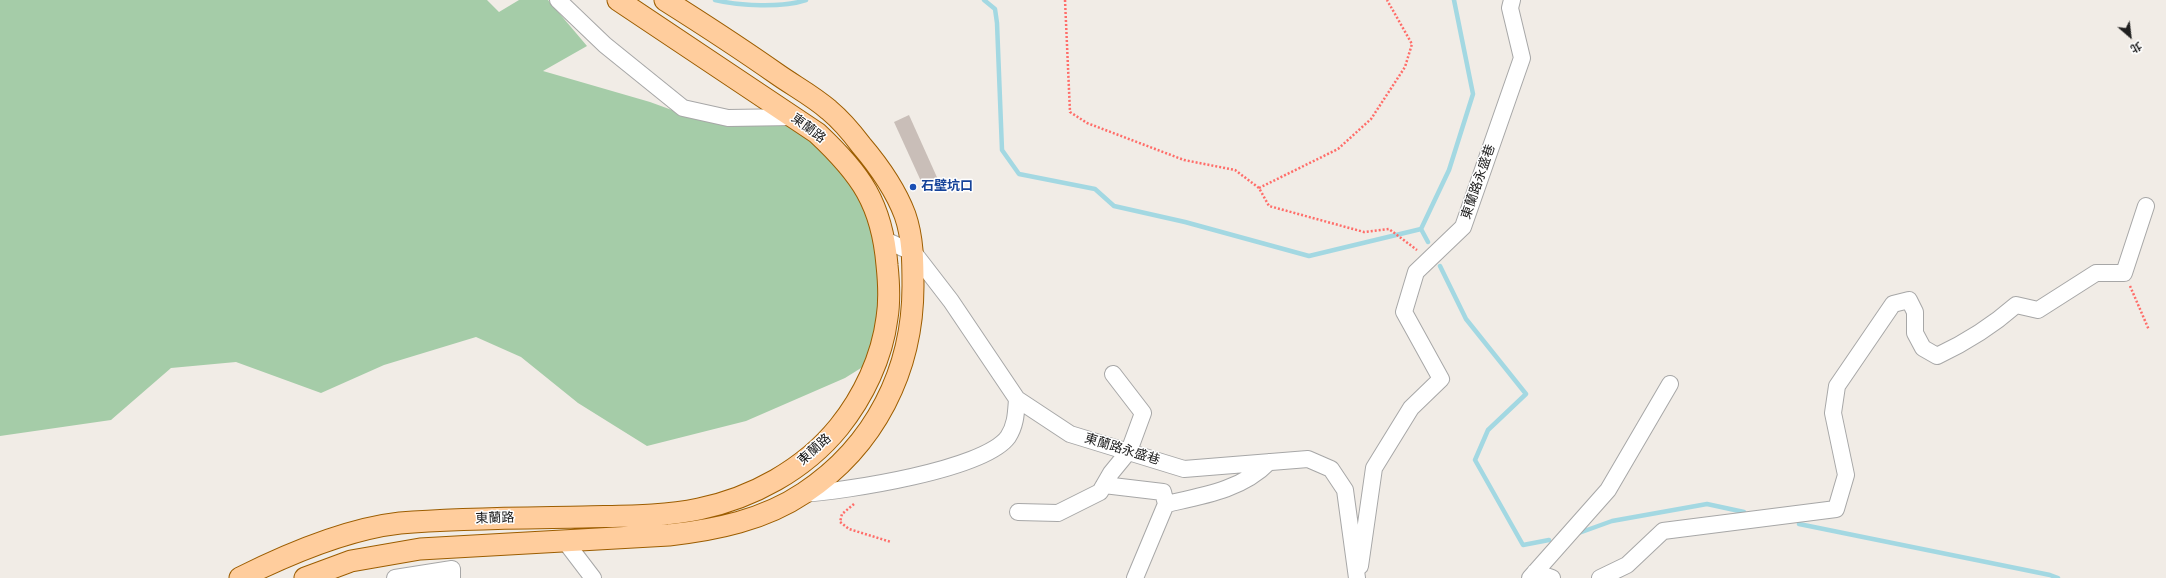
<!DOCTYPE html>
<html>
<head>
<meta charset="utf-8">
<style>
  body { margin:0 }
  #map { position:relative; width:2166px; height:578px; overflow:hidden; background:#f1ece6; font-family:"Nunito Sans","Noto Sans TC",sans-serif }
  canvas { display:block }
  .north { position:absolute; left:2110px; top:16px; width:40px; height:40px; -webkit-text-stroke:3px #fff; paint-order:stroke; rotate:152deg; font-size:11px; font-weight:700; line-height:16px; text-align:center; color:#202020 }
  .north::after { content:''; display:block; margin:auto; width:14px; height:18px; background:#202020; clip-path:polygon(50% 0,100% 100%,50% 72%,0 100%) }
</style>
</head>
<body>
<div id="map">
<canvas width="2166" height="578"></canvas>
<div class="north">北</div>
</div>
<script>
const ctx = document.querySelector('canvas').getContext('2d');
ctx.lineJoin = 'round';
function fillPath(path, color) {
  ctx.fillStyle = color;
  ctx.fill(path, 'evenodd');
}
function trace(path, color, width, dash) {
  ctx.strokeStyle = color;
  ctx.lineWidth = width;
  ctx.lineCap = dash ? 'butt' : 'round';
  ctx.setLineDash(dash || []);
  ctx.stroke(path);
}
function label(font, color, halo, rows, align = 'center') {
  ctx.font = font + ' "Nunito Sans","Noto Sans TC",sans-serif';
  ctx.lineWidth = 3;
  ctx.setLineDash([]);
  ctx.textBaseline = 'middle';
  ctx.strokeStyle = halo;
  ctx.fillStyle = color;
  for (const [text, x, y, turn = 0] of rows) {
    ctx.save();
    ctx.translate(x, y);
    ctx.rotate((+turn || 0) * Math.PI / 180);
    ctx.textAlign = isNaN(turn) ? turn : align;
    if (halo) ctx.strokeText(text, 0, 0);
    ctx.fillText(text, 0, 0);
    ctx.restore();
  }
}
fillPath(new Path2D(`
  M 0,0 L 487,0 L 499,12 L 519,0 L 548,0 L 587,46 L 543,71 L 650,102 L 702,121 L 787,123 L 828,148 L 852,178 L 870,222 L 883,269 L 879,327 L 869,363 L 845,378 L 746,421 L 647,446 L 578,403 L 521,357 L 476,337 L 384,365 L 321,393 L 236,362 L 171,368 L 111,420 L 0,436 Z`), '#a5cca8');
trace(new Path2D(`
  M 715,0 C 740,6 782,8 806,0
  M 984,0 L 995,9 L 997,23 L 1002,150 L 1019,174 L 1095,189 L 1114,206 L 1185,222 L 1309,256 L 1421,229
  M 1428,242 L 1421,229 L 1449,170 L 1473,94 L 1454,0
  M 1440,266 L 1466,319 L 1526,394 L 1488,430 L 1475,460 L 1523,545 L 1549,540
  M 1799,524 L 2050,575 L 2058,578
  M 1576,534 L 1612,521 L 1707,504 L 1744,512`), '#a3d8e2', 4.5);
fillPath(new Path2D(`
  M 909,115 L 940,184 L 925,190 L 894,122 Z`), '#c9beb8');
const minor = new Path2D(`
  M 558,0 L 605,45 L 683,108 L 728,118 L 793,117
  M 885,240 L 914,253 L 951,301 L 1017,399 L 1070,434 L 1184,469 L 1308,459 L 1331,469 L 1345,490 L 1357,578
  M 1104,485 L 1163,492 L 1166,504 C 1202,496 1242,490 1269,462
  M 802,494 C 845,491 984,470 1008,437 C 1016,425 1016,412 1017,399
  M 1018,512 L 1058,513 L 1100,492 L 1111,473 L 1129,451 L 1143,413 L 1113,374
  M 564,540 L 593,578
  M 1360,566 L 1374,468 L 1411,408 L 1441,379 L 1404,312 L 1416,272 L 1463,227 L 1522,58 L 1510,8 L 1512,0
  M 1535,572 L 1552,578
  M 395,578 L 452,569 L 452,578
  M 1135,578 L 1166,504
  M 1530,578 L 1608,490 L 1670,384
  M 1600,578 L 1627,565 L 1663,531 L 1836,509 L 1846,475 L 1833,413 L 1837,386 L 1893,304 L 1909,300 L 1915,312 L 1915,333 L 1923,348 L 1937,356 C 1967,342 1991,327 2016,305 L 2038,310 L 2096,273 L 2124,273 L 2146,206`);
const major = new Path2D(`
  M 240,578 C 288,554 346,529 400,523 C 460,518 522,518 583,517 C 622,516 662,517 699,509 C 752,498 804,470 839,427 C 863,397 882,358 887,318 C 890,300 889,284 887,265 C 882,204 861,174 817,133 L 618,0
  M 305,578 L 351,561 L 420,549 L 669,535 C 715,530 764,520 804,493 C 875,446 913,370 913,286 C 913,262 913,238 905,215 C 896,191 878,165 861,145 C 852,133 841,120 829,110 C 813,96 794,86 777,74 C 740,48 703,24 665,0`);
trace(minor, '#a7a7a7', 18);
trace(major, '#9c5d00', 23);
trace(new Path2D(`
  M 1065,0 L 1070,112 L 1087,123 L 1184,160 L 1235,170 L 1259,188 L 1269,206 L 1364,232 L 1389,229 L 1417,250
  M 1259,188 L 1338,149 L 1371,119 L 1405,67 L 1412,44 L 1387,0
  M 2130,286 L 2149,330
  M 854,504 L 842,514 L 840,522 L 849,529 L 891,542`), '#ff6d69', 2.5, [2, 2]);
trace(minor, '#fff', 16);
trace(major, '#ffcd9d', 21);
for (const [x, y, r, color] of [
  [913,187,4,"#1a4fb4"]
]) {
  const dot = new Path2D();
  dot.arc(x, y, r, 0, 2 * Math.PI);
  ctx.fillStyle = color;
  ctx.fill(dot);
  trace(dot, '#fff', 1.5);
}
label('13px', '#202020', '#fff', [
  ["東蘭路",808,129,37],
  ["東蘭路永盛巷",1479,182,-71],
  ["東蘭路",815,450,-42],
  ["東蘭路永盛巷",1122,450,17],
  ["東蘭路",495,519,-2]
]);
label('bold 13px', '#164399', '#fff', [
  ["石壁坑口",921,187]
], 'left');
</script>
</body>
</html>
